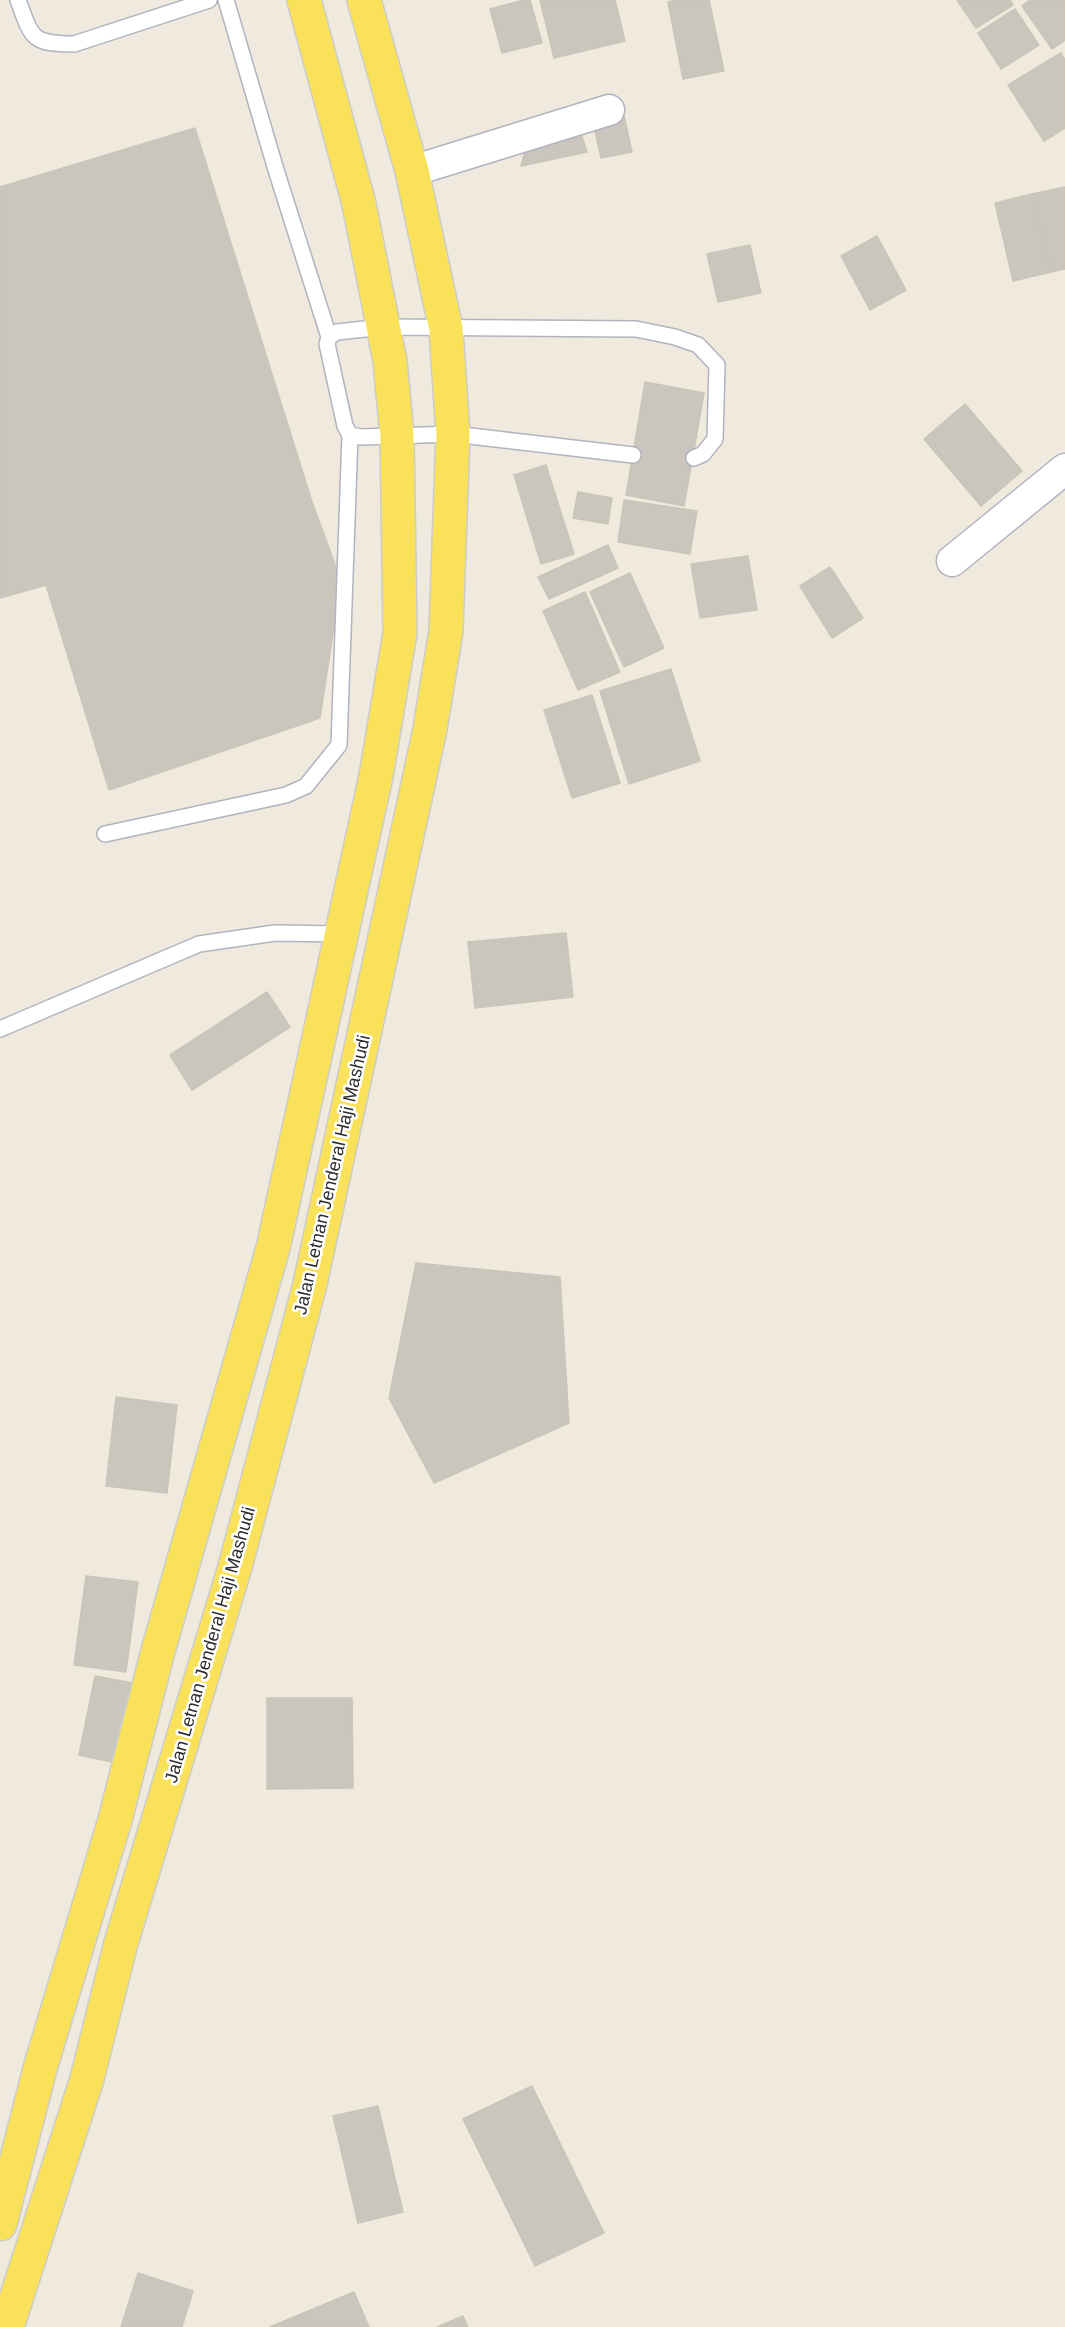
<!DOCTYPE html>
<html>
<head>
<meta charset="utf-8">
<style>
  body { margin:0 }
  canvas { display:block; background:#efe9de }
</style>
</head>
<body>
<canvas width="1065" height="2327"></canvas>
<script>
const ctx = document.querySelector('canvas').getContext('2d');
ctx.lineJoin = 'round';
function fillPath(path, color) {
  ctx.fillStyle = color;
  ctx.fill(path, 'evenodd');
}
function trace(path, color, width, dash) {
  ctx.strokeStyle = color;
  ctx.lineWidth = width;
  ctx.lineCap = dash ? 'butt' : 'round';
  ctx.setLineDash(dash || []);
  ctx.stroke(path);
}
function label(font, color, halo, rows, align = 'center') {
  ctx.font = font + ' Helvetica,sans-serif';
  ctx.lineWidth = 5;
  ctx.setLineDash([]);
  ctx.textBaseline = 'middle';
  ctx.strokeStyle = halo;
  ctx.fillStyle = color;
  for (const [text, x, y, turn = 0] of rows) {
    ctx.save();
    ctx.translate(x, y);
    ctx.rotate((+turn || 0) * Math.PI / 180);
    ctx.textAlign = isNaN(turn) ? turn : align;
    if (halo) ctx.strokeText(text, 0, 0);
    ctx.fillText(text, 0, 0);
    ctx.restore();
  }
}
const building = new Path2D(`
  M 524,0 L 530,0 L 542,43 L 502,53 L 490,9 Z
  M 540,0 L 615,0 L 625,41 L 554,58 Z
  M 676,0 L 709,0 L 724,71 L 683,79 L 668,2 Z
  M 957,0 L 1010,0 L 1013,5 L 976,28 Z
  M 1030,0 L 1065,0 L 1065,40 L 1052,49 L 1022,6 Z
  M 1015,9 L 1039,45 L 1001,69 L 978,33 Z
  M 1061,53 L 1065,60 L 1065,128 L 1044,141 L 1008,85 Z
  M 624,116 L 632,152 L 601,158 L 593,122 Z
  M 195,128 L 312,502 L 341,581 L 320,718 L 109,790 L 46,585 L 0,598 L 0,187 Z
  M 580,130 L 587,152 L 521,166 L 526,147 Z
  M 1065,187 L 1065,269 L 1051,272 L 1032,194 Z
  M 1032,194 L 1051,272 L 1013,281 L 995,203 Z
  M 877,236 L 906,290 L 870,310 L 841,256 Z
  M 750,245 L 761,293 L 718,302 L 707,254 Z
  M 645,382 L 704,393 L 684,506 L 626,495 Z
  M 965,404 L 1022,471 L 981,506 L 924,439 Z
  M 546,465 L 574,554 L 541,564 L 514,475 Z
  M 578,492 L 612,498 L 608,524 L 573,518 Z
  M 624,500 L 697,511 L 690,554 L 618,542 Z
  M 608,545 L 618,568 L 549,599 L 538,577 Z
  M 748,556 L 757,610 L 700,618 L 691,564 Z
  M 830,567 L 863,618 L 832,638 L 800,586 Z
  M 630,573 L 664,648 L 624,667 L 590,592 Z
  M 585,592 L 620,672 L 578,690 L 543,611 Z
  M 671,669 L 700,761 L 629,784 L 600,691 Z
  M 592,695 L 620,783 L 572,798 L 544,710 Z
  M 566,933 L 573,997 L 475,1008 L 468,942 Z
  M 267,992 L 290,1027 L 192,1090 L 170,1055 Z
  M 416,1263 L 560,1277 L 569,1423 L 434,1483 L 389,1398 Z
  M 116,1397 L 177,1405 L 167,1493 L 106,1486 Z
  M 86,1576 L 138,1582 L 126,1672 L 74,1665 Z
  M 95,1676 L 133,1683 L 117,1763 L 79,1755 Z
  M 267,1698 L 352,1698 L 353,1788 L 267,1789 Z
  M 532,2086 L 604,2233 L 535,2266 L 463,2119 Z
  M 378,2106 L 403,2212 L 358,2223 L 333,2116 Z
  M 138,2273 L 193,2291 L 182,2327 L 121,2327 Z
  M 354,2292 L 369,2327 L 270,2327 Z
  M 463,2316 L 468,2327 L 437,2327 Z`);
fillPath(building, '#cac6bd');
trace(building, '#cac5b7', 1.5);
const service = new Path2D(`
  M 18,0 C 32,38 31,44 74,44 L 209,0
  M 226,0 L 276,170 L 329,337 L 327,344 L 345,426 L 350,435 L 361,437 L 453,434 L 633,455
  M 329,337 L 337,332 L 383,327 L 636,329 L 675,337 L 698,345 L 717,365 L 715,439 L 703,454 L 694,458
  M 105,834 L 286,795 L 306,786 L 339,745 L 350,435
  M 0,1029 L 199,944 L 275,933 L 342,934`);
const minor = new Path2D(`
  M 412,171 L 609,110
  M 952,561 L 1065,469`);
const primary = new Path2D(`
  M 0,2224 L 41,2065 L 115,1820 L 158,1651 L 273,1248 L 376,776 L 400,633 L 397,435 L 390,361 L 359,204 L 304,0
  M 7,2327 L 87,2079 L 121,1943 L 235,1567 L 310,1284 L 430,729 L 446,631 L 453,434 L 446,329 L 412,171 L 364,0`);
trace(service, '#b2b3c1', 18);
trace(minor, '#b2b3c1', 33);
trace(primary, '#ccc', 36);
trace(service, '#fff', 15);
trace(minor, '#fff', 30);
trace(primary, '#f9e259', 33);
label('18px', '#2c2c2c', '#fff', [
  ["Jalan Letnan Jenderal Haji Mashudi",333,1175,-77],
  ["Jalan Letnan Jenderal Haji Mashudi",211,1645,-74]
]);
</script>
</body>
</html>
